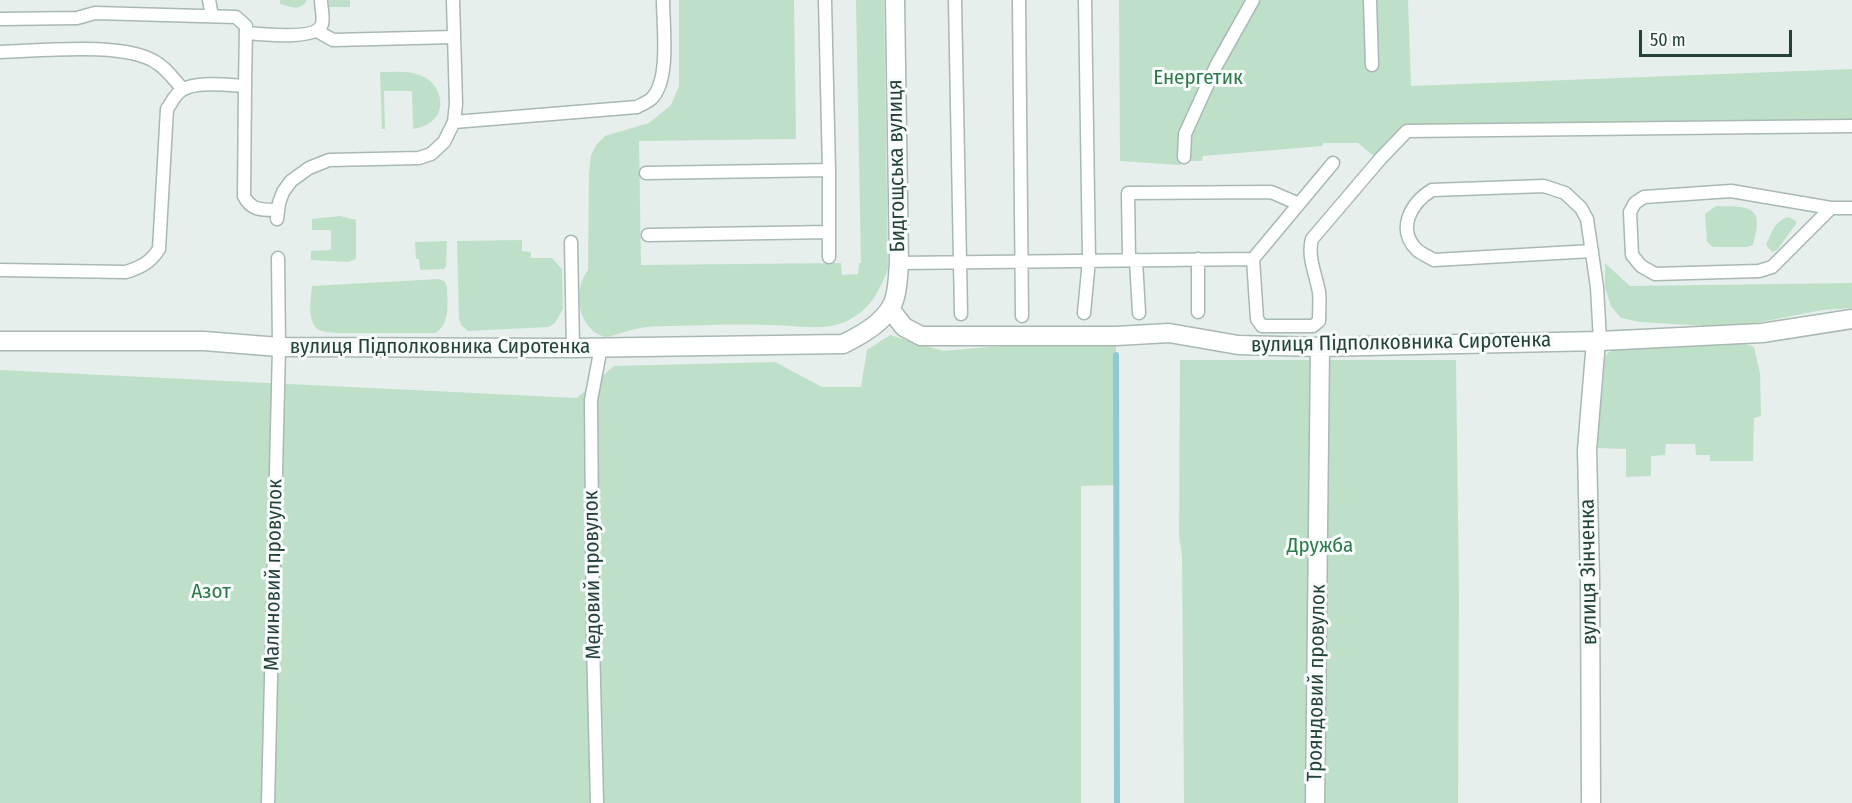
<!DOCTYPE html>
<html>
<head>
<meta charset="utf-8">
<style>
  body { margin:0 }
  #map { position:relative; width:1852px; height:803px; overflow:hidden; background:#e6efeb; font-family:"Fira Sans Condensed",sans-serif }
  canvas { display:block }
  .scale { position:absolute; left:1639px; top:30px; width:153px; height:27px; box-sizing:border-box; border:3px solid #24423a; border-top:0; padding-left:8px; font-size:18px; line-height:21px; white-space:nowrap; color:#24423a; -webkit-text-stroke:4px #f7fbf9; paint-order:stroke }
</style>
</head>
<body>
<div id="map">
<canvas width="1852" height="803"></canvas>
<div class="scale">50 m</div>
</div>
<script>
const ctx = document.querySelector('canvas').getContext('2d');
ctx.lineJoin = 'round';
function fillPath(path, color) {
  ctx.fillStyle = color;
  ctx.fill(path, 'evenodd');
}
function trace(path, color, width, dash) {
  ctx.strokeStyle = color;
  ctx.lineWidth = width;
  ctx.lineCap = dash ? 'butt' : 'round';
  ctx.setLineDash(dash || []);
  ctx.stroke(path);
}
function label(font, color, halo, rows, align = 'center') {
  ctx.font = font + ' "Fira Sans Condensed",sans-serif';
  ctx.lineWidth = 6;
  ctx.setLineDash([]);
  ctx.textBaseline = 'middle';
  ctx.strokeStyle = halo;
  ctx.fillStyle = color;
  for (const [text, x, y, turn = 0] of rows) {
    ctx.save();
    ctx.translate(x, y);
    ctx.rotate((+turn || 0) * Math.PI / 180);
    ctx.textAlign = isNaN(turn) ? turn : align;
    if (halo) ctx.strokeText(text, 0, 0);
    ctx.fillText(text, 0, 0);
    ctx.restore();
  }
}
fillPath(new Path2D(`
  M 280,0 L 307,0 C 300,12 292,7 280,4 Z
  M 329,0 L 350,0 L 350,7 L 329,7 Z
  M 679,0 L 794,0 L 796,139 L 639,141 L 641,265 L 841,263 L 842,275 L 858,274 L 859,263 L 861,263 L 856,0 L 884,0 L 888,269 C 879,292 870,310 847,321 C 823,332 795,325 770,325 C 738,324 706,325 674,326 C 649,326 639,327 615,335 C 611,336 606,338 602,336 C 577,327 573,288 588,270 L 589,173 L 591,155 L 596,145 L 605,136 L 649,123 L 671,105 L 679,86 Z
  M 1119,0 L 1408,0 L 1411,86 L 1852,69 L 1852,129 L 1410,135 L 1385,165 L 1358,143 L 1323,143 L 1322,146 L 1203,156 L 1202,161 L 1181,161 L 1180,165 L 1120,161 Z
  M 380,72 C 394,72 409,70 422,76 C 440,83 448,110 431,122 C 425,126 419,128 413,129 L 412,91 L 384,91 L 385,129 L 382,129 Z
  M 1716,206 C 1749,207 1765,204 1753,245 L 1747,247 L 1713,247 L 1707,242 L 1705,214 Z
  M 340,216 L 356,220 L 356,259 L 348,262 L 311,260 L 311,251 L 331,250 L 331,230 L 312,230 L 312,219 Z
  M 1789,217 L 1796,221 L 1796,224 L 1777,250 L 1772,252 L 1766,245 C 1772,232 1774,221 1789,217 Z
  M 522,240 L 522,251 L 531,252 L 531,258 L 552,258 L 562,269 L 563,309 L 555,323 L 549,327 L 468,331 L 462,326 L 459,320 L 457,241 Z
  M 447,241 L 446,266 L 444,269 L 420,270 L 419,259 L 416,259 L 415,242 Z
  M 1605,263 L 1630,286 L 1852,283 L 1852,308 L 1822,310 L 1751,324 L 1707,326 L 1640,322 L 1621,318 L 1611,306 L 1605,287 Z
  M 439,279 L 445,282 L 447,287 C 447,303 451,322 436,333 L 334,333 C 330,332 323,332 319,330 C 306,322 311,299 312,286 Z
  M 890,335 L 943,351 L 1116,336 L 1116,485 L 1081,486 L 1081,803 L 0,803 L 0,370 L 577,398 L 614,366 L 775,362 L 822,387 L 861,387 L 867,350 Z
  M 1745,344 L 1754,347 L 1760,373 L 1761,416 L 1754,418 L 1753,461 L 1710,461 L 1710,455 L 1696,455 L 1695,444 L 1666,444 L 1665,455 L 1651,456 L 1651,476 L 1626,477 L 1626,449 L 1598,448 L 1597,398 L 1602,360 L 1609,352 L 1620,347 Z
  M 1180,360 L 1456,360 L 1459,595 L 1458,803 L 1184,803 L 1182,556 L 1179,536 Z`), '#bfe0c8');
trace(new Path2D(`
  M 1116,355 L 1117,803`), '#8ec9d4', 6);
const lane = new Path2D(`
  M 209,0 L 212,16
  M 825,0 L 829,170
  M 955,0 L 961,314
  M 1019,0 L 1022,316
  M 1370,0 L 1372,65
  M 0,19 L 77,18 L 95,13 L 236,17 L 246,26 L 245,86
  M 317,31 L 333,40 L 454,37
  M 246,33 C 261,34 317,41 322,24 C 324,17 321,7 321,0
  M 0,52 C 39,51 126,41 157,63 C 167,69 175,81 183,89
  M 454,122 L 637,107 C 642,104 649,102 653,97 C 670,77 663,26 663,0
  M 1184,157 L 1185,134 L 1216,66 L 1253,0
  M 646,173 L 829,170 L 829,232 L 648,235
  M 1831,208 L 1772,267 L 1759,271 L 1655,274 L 1641,266 L 1632,255 L 1630,212 L 1635,203 L 1644,197 L 1731,191 L 1831,208 L 1852,208
  M 277,219 L 279,203 L 283,192 L 291,181 L 309,168 L 329,160 L 419,158 L 431,154 L 444,142 L 454,122 L 456,104 L 453,0
  M 571,242 L 573,348
  M 1592,251 L 1434,260 C 1429,257 1422,254 1417,250 C 1396,229 1411,203 1432,190 L 1544,186 L 1565,193 L 1581,208 L 1587,219 L 1597,287 L 1600,341
  M 829,257 L 829,232
  M 1198,259 L 1198,312
  M 1253,259 L 1257,319 L 1262,326 L 1313,326 L 1319,321 C 1319,312 1320,301 1319,292 C 1316,275 1307,256 1312,239 L 1381,158 L 1407,131 L 1852,126
  M 1129,260 L 1128,193 L 1271,192 L 1299,204
  M 1136,260 L 1139,313
  M 899,263 L 1253,259 L 1333,163
  M 0,270 L 126,272 C 141,267 150,263 159,249 L 167,109 C 172,102 175,94 182,90 C 196,81 229,85 245,86 L 244,196 C 251,211 263,210 278,210
  M 1084,313 L 1089,260 L 1085,0
  M 268,803 L 279,347 L 278,258
  M 597,803 L 593,642 L 591,400 L 601,347`);
const street = new Path2D(`
  M 890,309 L 904,327 L 921,336 L 1116,336 L 1169,333 L 1238,345 L 1320,347 L 1600,341 L 1762,333 L 1852,319
  M 0,341 L 204,341 L 279,347 L 573,348 L 843,344 C 862,335 890,319 895,297 C 898,286 898,274 899,263 L 895,0
  M 1315,803 L 1320,347
  M 1591,803 L 1590,578 L 1587,450 L 1596,341`);
trace(lane, '#a8b8b2', 15);
trace(street, '#a8b8b2', 21);
trace(lane, '#fff', 12);
trace(street, '#fff', 18);
label('21px', '#2d7a4b', '#f7fbf9', [
  ["Енергетик",1198,78],
  ["Дружба",1320,546],
  ["Азот",211,592]
]);
label('21px', '#24423a', '#f7fbf9', [
  ["Бидгощська вулиця",897,166,-91],
  ["вулиця Підполковника Сиротенка",1401,343,-1],
  ["вулиця Підполковника Сиротенка",440,347],
  ["вулиця Зінченка",1589,572,-91],
  ["Малиновий провулок",274,575,-89],
  ["Медовий провулок",593,575,-91],
  ["Трояндовий провулок",1317,683,-89]
]);
</script>
</body>
</html>
